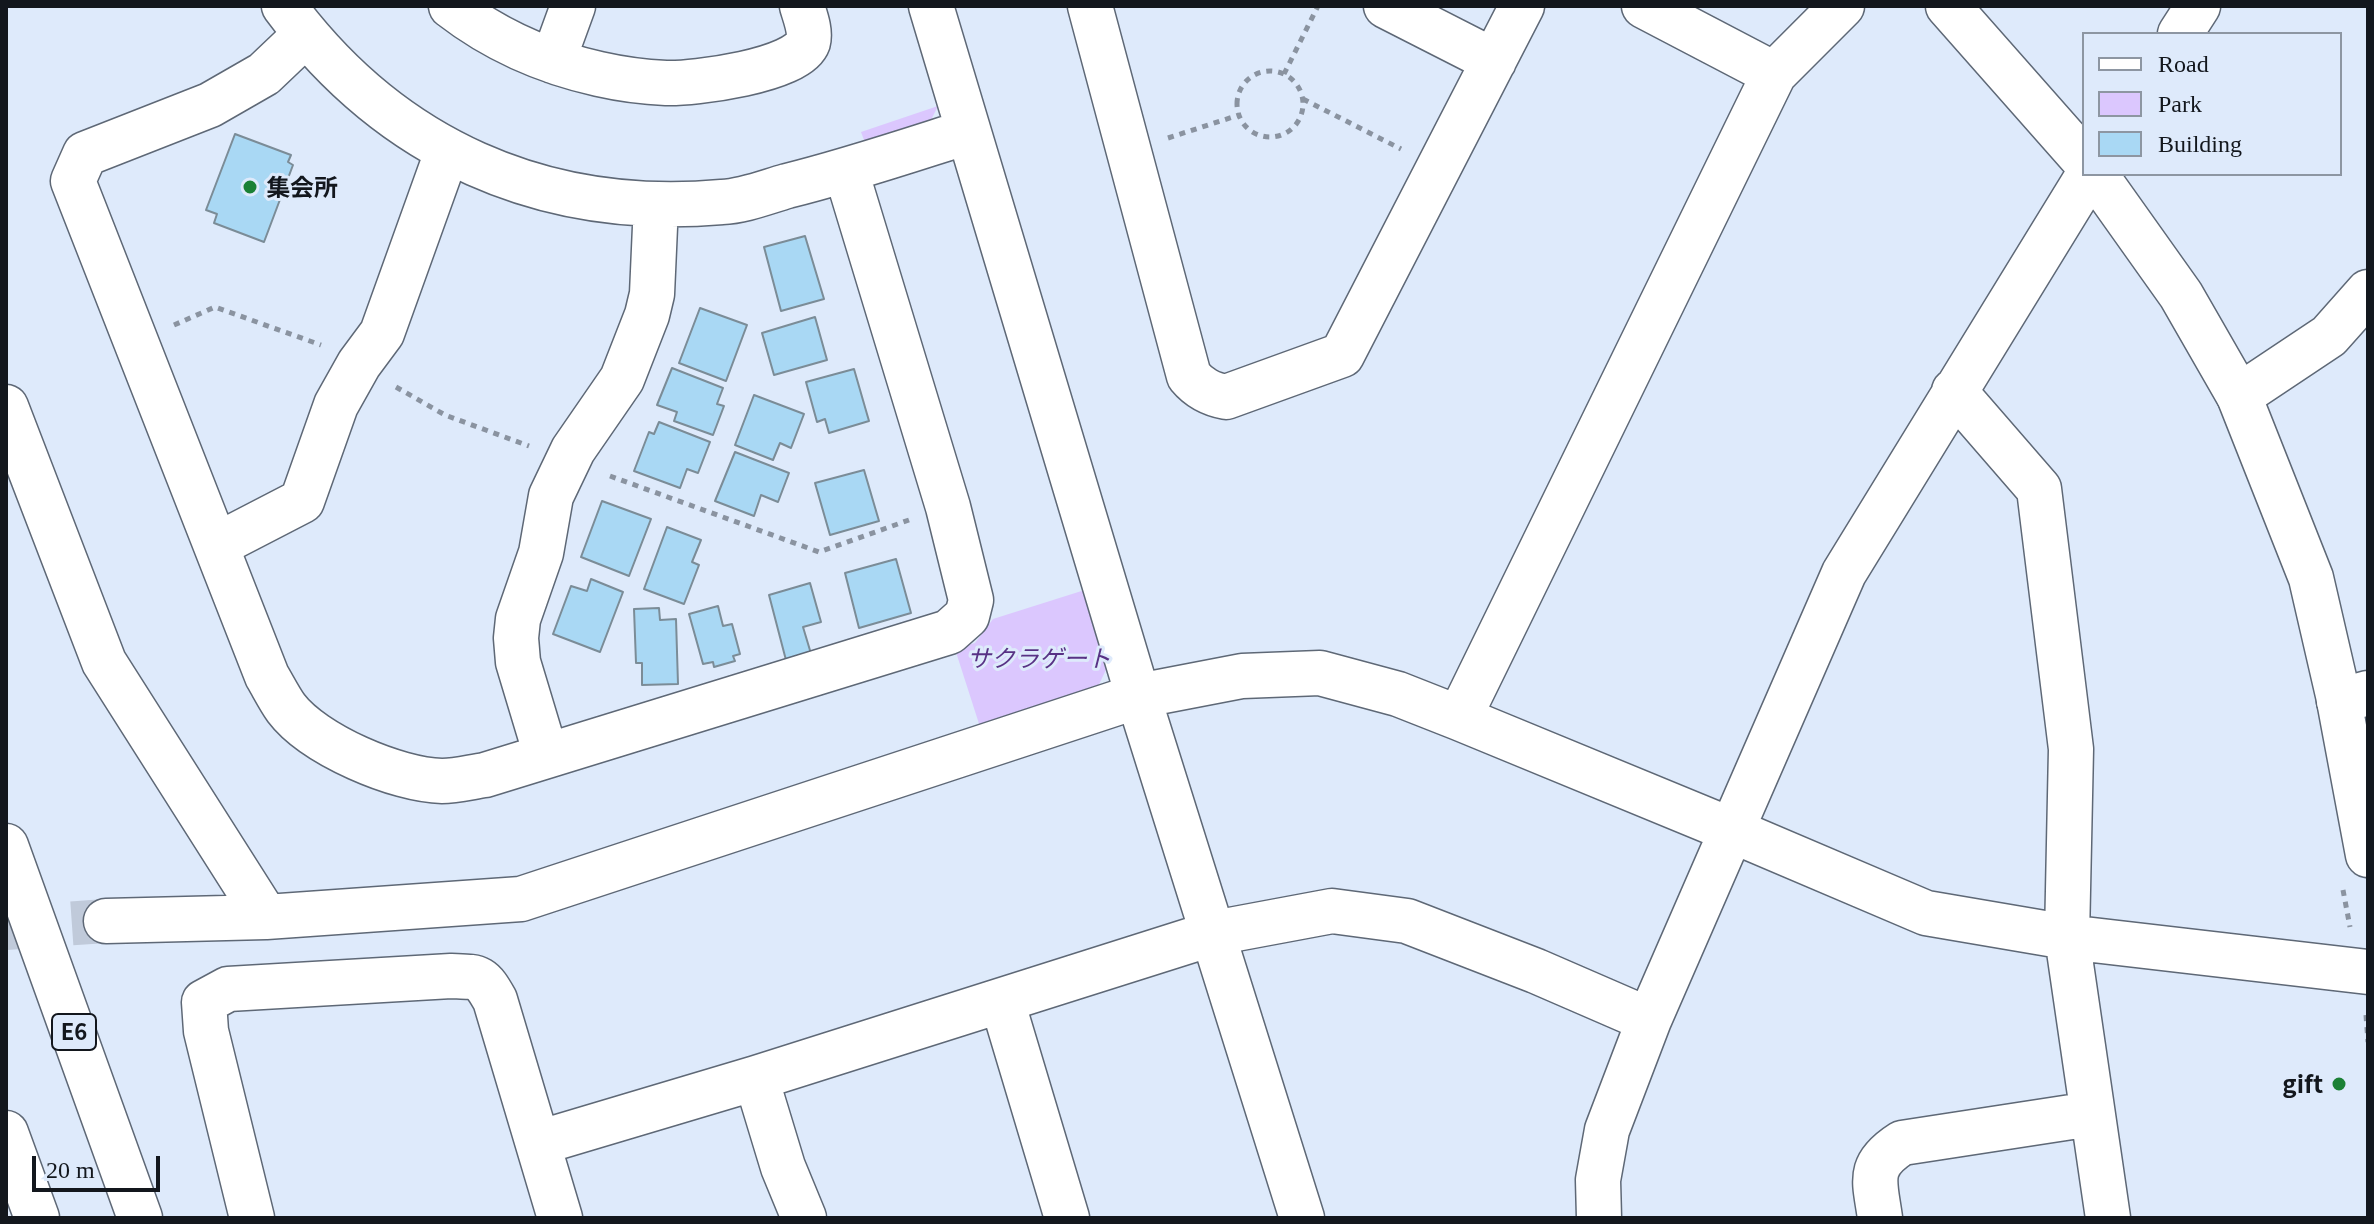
<!DOCTYPE html>
<html>
<head>
<meta charset="utf-8">
<style>
  body { margin:0 }
  #map { position:relative; width:2374px; height:1224px; overflow:hidden; background:#deeafb; font-family:Georgia,serif }
  canvas { display:block }
  .frame { position:absolute; inset:0; border:8px solid #13171d; pointer-events:none }
  .legend { position:absolute; left:2082px; top:32px; width:260px; height:144px; box-sizing:border-box; background:#deeafb; border:2px solid #8d96a2; margin:0; padding:10px 14px; list-style:none; font-size:24px; color:#13171d }
  .legend li { display:flex; align-items:center; gap:16px; height:40px }
  .legend b { width:40px; border:2px solid #8d96a2 }
  .scale { position:absolute; left:32px; top:1156px; width:128px; height:36px; box-sizing:border-box; border:4px solid #13171d; border-top:0; padding-left:10px; font-size:24px; line-height:28px; white-space:nowrap; color:#13171d; -webkit-text-stroke:6px #deeafb; paint-order:stroke }
</style>
</head>
<body>
<div id="map">
<canvas width="2374" height="1224"></canvas>
<div class="frame"></div>
<ul class="legend">
<li><b style="height:10px;background:#fff"></b>Road</li>
<li><b style="height:22px;background:#dbc7fe"></b>Park</li>
<li><b style="height:22px;background:#a9d8f4"></b>Building</li>
</ul>
<div class="scale">20 m</div>
</div>
<script>
const ctx = document.querySelector('canvas').getContext('2d');
ctx.lineJoin = 'round';
function fillPath(path, color) {
  ctx.fillStyle = color;
  ctx.fill(path, 'evenodd');
}
function trace(path, color, width, dash) {
  ctx.strokeStyle = color;
  ctx.lineWidth = width;
  ctx.lineCap = dash ? 'butt' : 'round';
  ctx.setLineDash(dash || []);
  ctx.stroke(path);
}
function label(font, color, halo, rows, align = 'center') {
  ctx.font = font + ' Georgia,"Noto Sans JP",serif';
  ctx.lineWidth = 6;
  ctx.setLineDash([]);
  ctx.textBaseline = 'middle';
  ctx.strokeStyle = halo;
  ctx.fillStyle = color;
  for (const [text, x, y, turn = 0] of rows) {
    ctx.save();
    ctx.translate(x, y);
    ctx.rotate((+turn || 0) * Math.PI / 180);
    ctx.textAlign = isNaN(turn) ? turn : align;
    if (halo) ctx.strokeText(text, 0, 0);
    ctx.fillText(text, 0, 0);
    ctx.restore();
  }
}
fillPath(new Path2D(`
  M 938,106 L 930,122 L 870,143 L 864,140 L 861,132 Z
  M 1091,588 L 1111,659 L 1095,693 L 981,730 L 955,649 L 975,643 L 993,619 Z`), '#dbc7fe');
const building = new Path2D(`
  M 235,134 L 291,155 L 288,162 L 293,165 L 264,242 L 214,223 L 217,214 L 206,210 Z
  M 805,236 L 824,299 L 781,311 L 764,247 Z
  M 700,308 L 747,325 L 726,381 L 679,363 Z
  M 815,317 L 827,360 L 774,375 L 762,333 Z
  M 672,368 L 723,388 L 717,404 L 724,406 L 713,435 L 674,421 L 677,412 L 657,405 Z
  M 854,369 L 869,421 L 829,433 L 825,419 L 817,422 L 806,382 Z
  M 754,395 L 804,414 L 791,448 L 780,443 L 773,460 L 735,445 Z
  M 659,422 L 710,442 L 698,473 L 687,469 L 680,488 L 634,471 L 649,432 L 654,434 Z
  M 735,452 L 789,473 L 778,502 L 761,495 L 754,516 L 715,501 Z
  M 864,470 L 879,521 L 830,535 L 815,483 Z
  M 602,501 L 651,519 L 629,576 L 581,557 Z
  M 667,527 L 701,540 L 692,562 L 699,565 L 684,604 L 644,589 Z
  M 896,559 L 911,613 L 859,628 L 845,573 Z
  M 591,579 L 623,592 L 600,652 L 553,634 L 571,586 L 587,591 Z
  M 810,583 L 821,622 L 803,627 L 812,657 L 787,664 L 769,595 Z
  M 718,606 L 723,626 L 732,624 L 740,654 L 733,656 L 735,661 L 714,667 L 713,662 L 703,664 L 689,614 Z
  M 659,608 L 660,620 L 676,619 L 678,684 L 642,685 L 642,663 L 636,663 L 634,609 Z`);
fillPath(building, '#a9d8f4');
trace(building, '#7b8c97', 2);
trace(new Path2D(`
  M 6,928 L 106,921`), '#c0cada', 44, [44, 22]);
const street = new Path2D(`
  M 284,6 C 391,150 543,218 722,202 C 744,201 766,192 787,186 C 848,171 907,151 967,132
  M 451,6 C 495,40 545,62 599,74 C 621,79 643,82 666,83 C 693,84 798,71 808,42 C 811,31 805,16 802,6
  M 931,6 L 1138,696 L 1302,1218
  M 1090,6 L 1189,376 C 1199,388 1210,394 1226,397 L 1342,355 L 1522,6
  M 1386,6 L 1494,61
  M 1644,6 L 1774,74
  M 2180,34 L 2198,6
  M 305,35 L 264,74 L 210,105 L 85,154 L 73,181 L 267,676 C 273,686 279,698 286,708 C 314,745 397,780 442,781 C 456,781 471,777 485,775 L 949,632 L 967,616 L 971,600 L 948,507 L 846,171
  M 553,61 L 573,6
  M 1954,391 L 2039,489 L 2071,749 L 2067,937 L 2108,1218
  M 2239,396 L 2329,336 L 2368,292
  M 6,407 L 104,662 L 266,917
  M 217,545 L 302,501 L 336,405 L 359,364 L 382,333 L 447,152
  M 2339,701 L 2368,693
  M 1459,718 L 1774,74 L 1842,6
  M 546,755 L 518,662 L 516,638 L 518,619 L 541,553 L 551,496 L 573,450 L 622,379 L 647,315 L 652,294 L 656,204
  M 106,921 L 266,917 L 521,899 L 1138,696 L 1242,676 L 1320,673 L 1398,694 L 1459,718 L 1731,830 L 1926,913 L 2067,937 L 2368,972
  M 1002,1001 L 1067,1218
  M 756,1078 L 783,1167 L 804,1218
  M 538,1143 L 756,1078 L 1214,933 L 1332,911 L 1407,921 L 1536,971 L 1649,1020
  M 252,1218 L 206,1031 L 204,1002 L 228,989 L 451,976 C 479,977 481,975 495,1000 L 560,1218
  M 1599,1218 L 1598,1180 L 1607,1130 L 1649,1020 L 1844,573 L 2089,174
  M 1880,1218 C 1875,1181 1866,1166 1902,1143 L 2091,1114`);
const secondary = new Path2D(`
  M 1948,6 L 2084,160
  M 2095,174 L 2181,295 L 2239,396 L 2311,578 L 2338,695 L 2368,855`);
const highway = new Path2D(`
  M 6,846 L 140,1218
  M 6,1133 L 37,1218`);
trace(street, '#5e6876', 47);
trace(secondary, '#5e6876', 47);
trace(highway, '#5e6876', 47);
trace(new Path2D(`
  M1237 104a33 33 0 1 1 66 0a33 33 0 1 1-66 0Z
  M 1284,74 L 1318,6
  M 1303,99 L 1401,149
  M 1168,138 L 1239,115
  M 174,325 L 215,307 L 321,345
  M 396,387 L 445,415 L 529,446
  M 610,476 L 819,552 L 909,520
  M 2343,890 L 2350,927
  M 2366,1015 L 2368,1042`), '#8a93a0', 5, [6, 6]);
trace(street, '#fff', 44);
trace(secondary, '#fff', 44);
trace(highway, '#fff', 44);
for (const [x, y, r, color] of [
  [250,187,8,"#1b8135"],
  [2339,1084,8,"#1b8135"]
]) {
  const dot = new Path2D();
  dot.arc(x, y, r, 0, 2 * Math.PI);
  ctx.fillStyle = color;
  ctx.fill(dot);
  trace(dot, '#deeafb', 3);
}
for (const [x, y, w] of [
  [74,1032,44]
]) {
  const box = new Path2D();
  box.roundRect(x - w / 2, y - 18, w, 36, 6);
  ctx.fillStyle = '#deeafb';
  ctx.fill(box);
  trace(box, '#13171d', 2);
}
label('bold 22px', '#13171d', null, [
  ["E6",74,1032]
]);
label('bold 24px', '#13171d', '#deeafb', [
  ["集会所",266,187],
  ["gift",2323,1084,"right"]
], 'left');
label('italic 24px', '#583285', '#deeafb', [
  ["サクラゲート",1039,658]
]);
</script>
</body>
</html>
